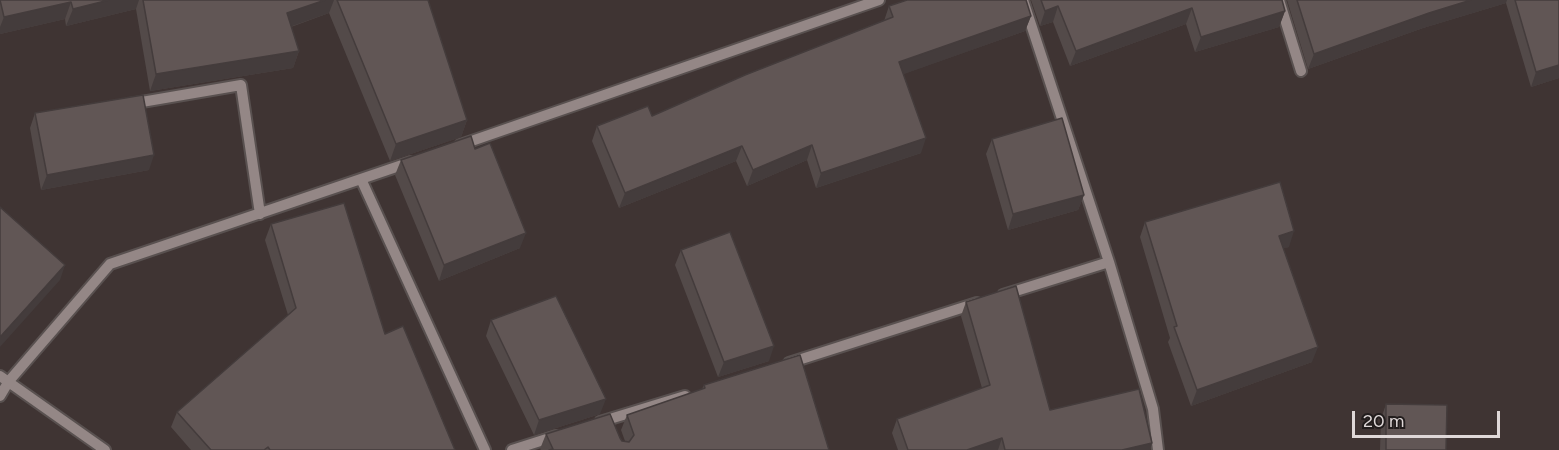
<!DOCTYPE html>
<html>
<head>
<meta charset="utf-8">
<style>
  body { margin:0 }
  #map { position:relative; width:1559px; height:450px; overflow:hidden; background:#3f3433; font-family:Figtree,sans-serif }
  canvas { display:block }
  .scale { position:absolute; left:1352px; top:411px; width:148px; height:27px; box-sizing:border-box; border:3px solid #dfd8d8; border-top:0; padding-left:8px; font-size:18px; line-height:21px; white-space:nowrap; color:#dfd8d8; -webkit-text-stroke:4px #221d1d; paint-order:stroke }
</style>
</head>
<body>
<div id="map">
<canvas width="1559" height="450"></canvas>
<div class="scale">20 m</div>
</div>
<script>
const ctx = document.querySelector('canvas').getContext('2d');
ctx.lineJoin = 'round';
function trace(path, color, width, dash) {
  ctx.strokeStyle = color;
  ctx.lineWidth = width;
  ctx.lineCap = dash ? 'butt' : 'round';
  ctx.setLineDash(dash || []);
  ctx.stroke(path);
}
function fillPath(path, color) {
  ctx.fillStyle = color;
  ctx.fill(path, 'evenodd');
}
const minor = new Path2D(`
  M 1023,0 L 1109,262 L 1153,409 L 1158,450
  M 1279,0 L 1301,71
  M 130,104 L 241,85 L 260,214
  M 460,145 L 879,0
  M 361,179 L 485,450
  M 1003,295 L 1109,262
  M 789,363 L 977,303
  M 0,376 L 105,450
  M 0,396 L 9,381 L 110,264 L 411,162
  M 600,422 L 685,396
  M 512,450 L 556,436`);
trace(minor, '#595150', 14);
trace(minor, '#948786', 10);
fillPath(new Path2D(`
  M 0,0 L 428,0 L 467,120 L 461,137 L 390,161 L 329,13 L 291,27 L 299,51 L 293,68 L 150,91 L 136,9 L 66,26 L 65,19 L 0,34 Z
  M 1031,0 L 1282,0 L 1285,11 L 1279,27 L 1195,52 L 1186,24 L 1070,66 L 1053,22 L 1040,26 Z
  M 1287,0 L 1559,0 L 1559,78 L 1531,87 L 1506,3 L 1423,28 L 1308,69 Z
  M 889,6 L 1031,16 L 1025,31 L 903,74 L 921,153 L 816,188 L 807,160 L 747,186 L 736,161 L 619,208 L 592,141 L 597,126 L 652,116 L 884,21 Z
  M 35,113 L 149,170 L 41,190 L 30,128 Z
  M 992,139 L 1084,195 L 1078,210 L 1008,230 L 986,154 Z
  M 475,149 L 520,248 L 439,281 L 395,175 L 401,160 Z
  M 1145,222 L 1289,247 L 1283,248 L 1312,362 L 1191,406 L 1168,342 L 1170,338 L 1140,237 Z
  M 271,224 L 385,334 L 455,450 L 191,450 L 171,427 L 177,412 L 288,315 L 265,240 Z
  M 681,250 L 769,361 L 718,377 L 675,265 Z
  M 966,302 L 1050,410 L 1152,443 L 1150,450 L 898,450 L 892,433 L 897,419 L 982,388 L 961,316 Z
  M 491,320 L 600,414 L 534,435 L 486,336 Z
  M 704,385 L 829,450 L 541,450 L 540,449 L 546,434 L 620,438 L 622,441 L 625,441 L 621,430 L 627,415 L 702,389 Z
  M 1386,404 L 1446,450 L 1380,450 L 1381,419 Z`), '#534a49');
fillPath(new Path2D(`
  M 109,0 L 139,0 L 136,9 L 66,26 L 73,9 Z
  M 325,0 L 334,0 L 329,13 L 281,30 L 287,13 Z
  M 1471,0 L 1507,0 L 1506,3 L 1423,28 L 1308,69 L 1314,54 L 1429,13 Z
  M 71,2 L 65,19 L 0,34 L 0,27 L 4,17 Z
  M 1058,6 L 1053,22 L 1040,26 L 1045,11 Z
  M 1192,8 L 1186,24 L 1070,66 L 1076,51 Z
  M 1285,11 L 1279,27 L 1195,52 L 1201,37 Z
  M 1031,16 L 1025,31 L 893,78 L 899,62 Z
  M 299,51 L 293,68 L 150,91 L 156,74 Z
  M 1559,65 L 1559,78 L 1531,87 L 1536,72 Z
  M 467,120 L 461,137 L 390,161 L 396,144 Z
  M 926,138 L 921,153 L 816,188 L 821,173 Z
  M 812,145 L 807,160 L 747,186 L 753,170 Z
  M 742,146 L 736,161 L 619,208 L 625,193 Z
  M 154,155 L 149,170 L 41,190 L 47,175 Z
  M 1084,195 L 1078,210 L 1008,230 L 1013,214 Z
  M 1294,231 L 1289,247 L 1273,251 L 1279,236 Z
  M 526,233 L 520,248 L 439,281 L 444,265 Z
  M 65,265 L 60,280 L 0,347 L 0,337 Z
  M 774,346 L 769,361 L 718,377 L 724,362 Z
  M 1318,347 L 1312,362 L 1191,406 L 1197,390 Z
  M 606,399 L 600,414 L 534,435 L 539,420 Z
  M 1002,438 L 998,450 L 967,450 Z
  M 1152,443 L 1150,450 L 1122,450 Z`), '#443c3c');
const building = new Path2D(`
  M 0,0 L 109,0 L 73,9 L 71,2 L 4,17 Z
  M 143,0 L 325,0 L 287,13 L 299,51 L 156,74 Z
  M 337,0 L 428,0 L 467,120 L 396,144 Z
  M 907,0 L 1026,0 L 1031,16 L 899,62 L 926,138 L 821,173 L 812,145 L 753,170 L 742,146 L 625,193 L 597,126 L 648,106 L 652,116 L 745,75 L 893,17 L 889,6 Z
  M 1041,0 L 1282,0 L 1285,11 L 1201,37 L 1192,8 L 1076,51 L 1058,6 L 1045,11 Z
  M 1297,0 L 1471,0 L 1429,13 L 1314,54 Z
  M 1515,0 L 1559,0 L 1559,65 L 1536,72 Z
  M 143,95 L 154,155 L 47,175 L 35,113 Z
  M 1062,118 L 1084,195 L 1013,214 L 992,139 Z
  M 471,136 L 475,149 L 490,143 L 526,233 L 444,265 L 401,160 Z
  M 1280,182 L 1294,231 L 1279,236 L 1318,347 L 1197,390 L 1174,327 L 1177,326 L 1145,222 Z
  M 344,203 L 385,334 L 403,326 L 455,450 L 270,450 L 268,447 L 264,450 L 211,450 L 177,412 L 296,308 L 271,224 Z
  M 0,207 L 65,265 L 0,337 Z
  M 730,232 L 774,346 L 724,362 L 681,250 Z
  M 1016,286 L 1050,410 L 1139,389 L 1152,443 L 1122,450 L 1005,450 L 1002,438 L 967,450 L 908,450 L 897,419 L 990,385 L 966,302 Z
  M 556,296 L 606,399 L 539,420 L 491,320 Z
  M 800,355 L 829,450 L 549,450 L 553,449 L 546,434 L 610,414 L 620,438 L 622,441 L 629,442 L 634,435 L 627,415 L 705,388 L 704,385 Z
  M 1386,404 L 1447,405 L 1446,450 L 1386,450 Z`);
fillPath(building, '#615655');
trace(building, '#443c3c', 1.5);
</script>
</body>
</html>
